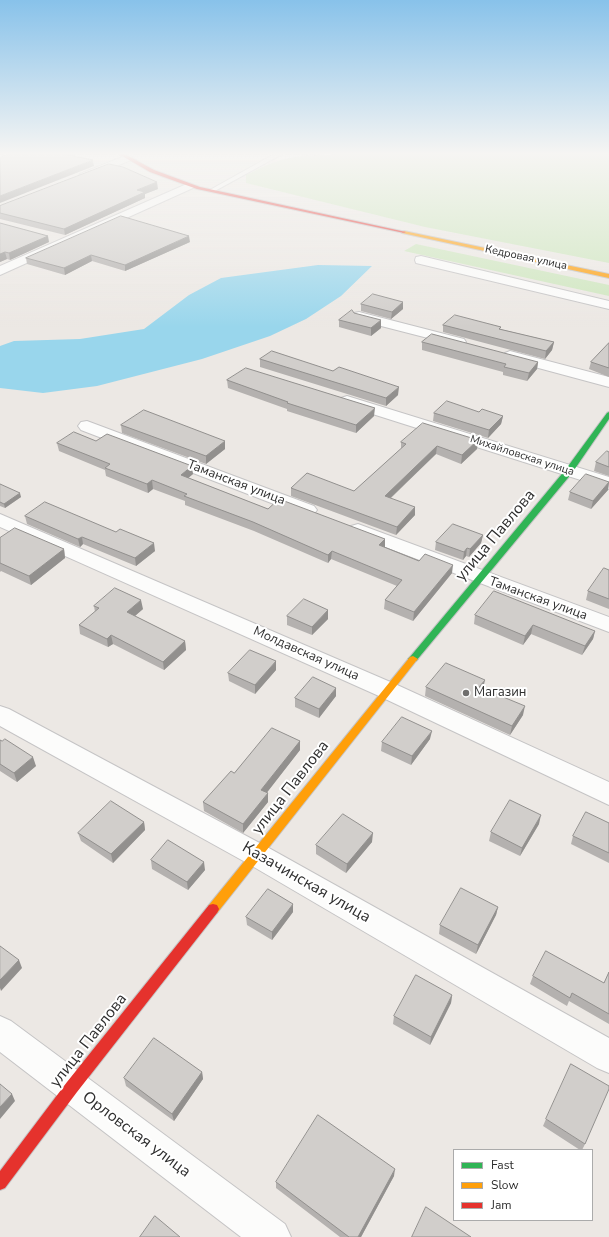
<!DOCTYPE html>
<html>
<head>
<meta charset="utf-8">
<style>
  body { margin:0 }
  #map { position:relative; width:609px; height:1237px; overflow:hidden; background:#ece8e4; font-family:"Nunito Sans",sans-serif }
  canvas { display:block }
  .legend { position:absolute; left:453px; top:1149px; width:140px; height:72px; box-sizing:border-box; background:#fff; border:1px solid #ababab; margin:0; padding:5px 7px; list-style:none; font-size:12px; color:#2e2e2e }
  .legend li { display:flex; align-items:center; gap:8px; height:20px }
  .legend b { width:20px; border:1px solid #ababab }
</style>
</head>
<body>
<div id="map">
<canvas width="609" height="1237"></canvas>
<ul class="legend">
<li><b style="height:5px;background:#30b455"></b>Fast</li>
<li><b style="height:5px;background:#ff9f0a"></b>Slow</li>
<li><b style="height:5px;background:#e5322d"></b>Jam</li>
</ul>
</div>
<script>
const ctx = document.querySelector('canvas').getContext('2d');
ctx.lineJoin = 'round';
function fillPath(path, color) {
  ctx.fillStyle = color;
  ctx.fill(path, 'evenodd');
}
function trace(path, color, width, dash) {
  ctx.strokeStyle = color;
  ctx.lineWidth = width;
  ctx.lineCap = dash ? 'butt' : 'round';
  ctx.setLineDash(dash || []);
  ctx.stroke(path);
}
function label(font, color, halo, rows, align = 'center') {
  ctx.font = font + ' "Nunito Sans",sans-serif';
  ctx.lineWidth = 4;
  ctx.setLineDash([]);
  ctx.textBaseline = 'middle';
  ctx.strokeStyle = halo;
  ctx.fillStyle = color;
  for (const [text, x, y, turn = 0] of rows) {
    ctx.save();
    ctx.translate(x, y);
    ctx.rotate((+turn || 0) * Math.PI / 180);
    ctx.textAlign = isNaN(turn) ? turn : align;
    if (halo) ctx.strokeText(text, 0, 0);
    ctx.fillText(text, 0, 0);
    ctx.restore();
  }
}
fillPath(new Path2D(`
  M 342,153 L 609,153 L 609,263 L 425,227 L 246,183 L 246,175 C 262,167 278,159 296,157 C 311,154 326,156 342,153 Z
  M 416,244 L 609,285 L 609,296 L 404,251 Z`), '#cee6be');
fillPath(new Path2D(`
  M 318,265 L 372,266 L 341,296 L 306,319 L 270,336 L 202,359 L 97,386 L 43,393 L 0,388 L 0,346 L 14,341 L 80,339 L 144,329 L 189,295 L 221,278 Z`), '#99d6ec');
const lane = new Path2D(`
  M 276,153 L 284,153 L 213,192 L 208,191 Z`);
const street = new Path2D(`
  M 127,155 L 131,156 L 132,158 L 131,160 L 88,178 L 80,178 L 79,176 L 80,174 Z
  M 189,183 L 195,186 L 193,188 L 0,275 L 0,266 Z
  M 421,256 L 609,301 L 609,309 L 416,263 L 415,260 L 416,257 Z
  M 359,312 L 464,339 L 466,342 L 464,345 L 459,346 L 354,319 L 352,316 L 354,313 Z
  M 510,351 L 609,377 L 609,387 L 505,359 L 502,356 L 505,353 Z
  M 347,396 L 609,477 L 609,489 L 341,404 L 339,401 L 341,398 Z
  M 87,421 L 314,506 L 317,510 L 314,514 L 307,516 L 300,514 L 81,430 L 78,426 L 81,422 Z
  M 0,514 L 395,684 L 609,782 L 609,805 L 379,696 L 0,527 Z
  M 358,524 L 609,617 L 609,632 L 351,534 L 348,530 L 351,526 Z
  M 0,706 L 9,709 L 267,847 L 609,1038 L 609,1073 L 597,1068 L 247,863 L 0,726 Z
  M 0,1016 L 11,1021 L 285,1224 L 291,1237 L 241,1237 L 0,1052 Z`);
const fast = new Path2D(`
  M 609,412 L 609,419 L 572,473 L 416,661 L 410,661 L 408,659 L 410,657 L 566,469 L 607,413 Z`);
const slow = new Path2D(`
  M 404,231 L 609,274 L 609,278 L 402,233 L 402,232 Z
  M 413,656 L 418,659 L 416,661 L 217,913 L 213,914 L 209,913 L 207,909 L 209,905 L 410,657 Z`);
const jam = new Path2D(`
  M 117,153 L 123,153 L 154,170 L 200,187 L 406,232 L 404,233 L 197,189 L 150,172 Z
  M 213,904 L 217,905 L 219,909 L 217,913 L 77,1092 L 5,1188 L 0,1190 L 0,1171 L 67,1082 L 209,905 Z`);
trace(lane, '#c5c4c5', 2);
trace(street, '#c5c4c5', 2);
trace(fast, '#c5c4c5', 2);
trace(slow, '#c5c4c5', 2);
trace(jam, '#c5c4c5', 2);
fillPath(lane, '#fcfcfb');
fillPath(street, '#fcfcfb');
fillPath(fast, '#30b455');
fillPath(slow, '#ff9f0a');
fillPath(jam, '#e5322d');
fillPath(new Path2D(`
  M 158,189 L 145,194 L 145,198 L 65,235 L 0,219 L 0,206 Z
  M 0,223 L 49,242 L 10,260 L 7,259 L 0,262 Z
  M 190,242 L 125,271 L 92,261 L 65,275 L 27,264 L 26,258 Z
  M 403,302 L 403,309 L 391,319 L 361,311 L 361,304 Z
  M 354,313 L 381,328 L 371,336 L 339,327 L 339,320 Z
  M 443,325 L 501,327 L 500,329 L 554,342 L 552,350 L 545,359 L 443,332 Z
  M 422,342 L 538,362 L 537,369 L 527,381 L 503,375 L 503,372 L 422,350 Z
  M 609,343 L 609,377 L 589,369 L 591,362 Z
  M 260,359 L 333,371 L 398,395 L 386,406 L 260,367 Z
  M 227,380 L 374,416 L 356,433 L 287,411 L 287,409 L 228,388 Z
  M 479,412 L 503,416 L 501,424 L 488,438 L 433,421 L 434,413 Z
  M 121,425 L 225,449 L 206,464 L 122,433 Z
  M 478,440 L 477,449 L 461,464 L 436,454 L 391,498 L 415,515 L 396,535 L 291,496 L 291,488 L 354,491 L 401,449 L 401,442 Z
  M 96,441 L 193,474 L 188,478 L 268,509 L 385,539 L 385,547 L 452,573 L 413,621 L 384,609 L 385,600 L 397,586 L 331,559 L 328,563 L 254,531 L 185,505 L 185,501 L 153,489 L 148,493 L 106,476 L 105,470 L 59,451 L 57,443 Z
  M 609,452 L 609,476 L 594,471 L 596,462 Z
  M 609,482 L 608,490 L 591,509 L 568,500 L 570,492 Z
  M 0,485 L 21,497 L 5,508 L 0,506 Z
  M 25,516 L 155,551 L 136,566 L 83,544 L 80,547 L 27,524 Z
  M 483,535 L 481,543 L 469,557 L 466,556 L 463,560 L 435,550 L 436,542 Z
  M 0,538 L 64,549 L 65,558 L 31,585 L 1,571 L 0,572 Z
  M 609,570 L 609,609 L 586,600 L 588,591 Z
  M 94,606 L 143,609 L 135,616 L 185,641 L 186,650 L 164,670 L 113,644 L 108,647 L 80,634 L 79,625 L 95,612 Z
  M 475,615 L 595,631 L 593,639 L 582,655 L 531,634 L 523,645 L 474,624 Z
  M 287,616 L 328,619 L 312,635 L 287,625 Z
  M 276,670 L 255,694 L 229,681 L 228,673 Z
  M 426,687 L 483,688 L 523,715 L 510,735 L 425,696 Z
  M 336,696 L 319,718 L 295,707 L 295,698 Z
  M 430,739 L 411,765 L 381,751 L 382,742 Z
  M 0,740 L 36,766 L 17,782 L 0,771 Z
  M 300,741 L 300,750 L 266,793 L 268,802 L 243,833 L 204,811 L 203,802 L 234,773 Z
  M 144,822 L 145,830 L 113,863 L 81,841 L 78,833 Z
  M 609,823 L 609,863 L 571,844 L 573,836 Z
  M 539,824 L 520,856 L 489,841 L 491,832 Z
  M 372,842 L 346,873 L 316,854 L 316,845 Z
  M 151,860 L 205,870 L 188,890 L 152,869 Z
  M 498,907 L 496,915 L 476,954 L 439,934 L 440,925 Z
  M 293,912 L 272,940 L 247,925 L 246,917 Z
  M 609,972 L 609,1024 L 569,1001 L 567,1006 L 530,984 L 533,976 L 604,983 Z
  M 452,995 L 451,1003 L 430,1045 L 393,1024 L 394,1016 Z
  M 202,1072 L 203,1079 L 174,1121 L 126,1086 L 124,1078 Z
  M 546,1119 L 585,1144 L 582,1150 L 580,1150 L 543,1126 Z
  M 394,1176 L 361,1237 L 340,1237 L 276,1188 L 276,1182 Z`), '#b4b1af');
fillPath(new Path2D(`
  M 64,153 L 80,153 L 64,160 Z
  M 93,160 L 94,166 L 0,203 L 0,196 Z
  M 157,182 L 158,189 L 145,194 L 145,198 L 65,235 L 64,229 L 137,190 Z
  M 48,236 L 49,242 L 10,260 L 9,253 Z
  M 189,236 L 190,242 L 125,271 L 125,265 Z
  M 5,252 L 7,259 L 0,262 L 0,254 Z
  M 91,255 L 92,261 L 65,275 L 64,268 Z
  M 403,302 L 403,309 L 391,319 L 392,312 Z
  M 381,320 L 381,328 L 371,336 L 371,328 Z
  M 554,342 L 552,350 L 545,359 L 546,351 Z
  M 538,362 L 537,369 L 527,381 L 529,373 Z
  M 399,387 L 398,395 L 386,406 L 386,398 Z
  M 375,408 L 374,416 L 356,433 L 356,425 Z
  M 503,416 L 501,424 L 488,438 L 489,430 Z
  M 478,440 L 477,449 L 461,464 L 462,455 Z
  M 225,441 L 225,449 L 206,464 L 206,456 Z
  M 437,446 L 436,454 L 384,504 L 385,496 Z
  M 192,466 L 193,474 L 181,484 L 181,475 Z
  M 152,480 L 153,489 L 148,493 L 147,484 Z
  M 609,482 L 608,490 L 591,509 L 593,501 Z
  M 20,493 L 21,497 L 5,508 L 4,504 Z
  M 415,507 L 415,515 L 396,535 L 397,527 Z
  M 483,535 L 481,543 L 469,557 L 470,549 Z
  M 82,537 L 83,544 L 80,547 L 78,539 Z
  M 385,539 L 385,548 L 379,545 Z
  M 154,543 L 155,551 L 136,566 L 135,558 Z
  M 467,548 L 466,556 L 463,560 L 464,552 Z
  M 64,549 L 65,558 L 31,585 L 29,576 Z
  M 332,551 L 331,559 L 328,563 L 328,555 Z
  M 453,565 L 452,573 L 413,621 L 414,612 Z
  M 141,600 L 143,609 L 129,621 L 127,612 Z
  M 328,610 L 328,619 L 312,635 L 312,627 Z
  M 533,625 L 531,634 L 523,645 L 525,636 Z
  M 595,631 L 593,639 L 582,655 L 585,646 Z
  M 111,635 L 113,644 L 108,647 L 107,639 Z
  M 185,641 L 186,650 L 164,670 L 163,662 Z
  M 276,661 L 276,670 L 255,694 L 255,685 Z
  M 485,680 L 483,689 L 479,687 Z
  M 336,688 L 336,696 L 319,718 L 319,709 Z
  M 525,706 L 523,715 L 510,735 L 512,726 Z
  M 432,731 L 430,739 L 411,765 L 412,756 Z
  M 300,741 L 300,750 L 262,799 L 261,790 Z
  M 33,757 L 36,766 L 17,782 L 14,773 Z
  M 268,793 L 268,802 L 243,833 L 243,824 Z
  M 541,815 L 539,824 L 520,856 L 522,848 Z
  M 144,822 L 145,830 L 113,863 L 111,854 Z
  M 373,833 L 372,842 L 346,873 L 347,864 Z
  M 204,862 L 205,870 L 188,890 L 187,882 Z
  M 293,904 L 293,912 L 272,940 L 272,932 Z
  M 498,907 L 496,915 L 476,954 L 478,945 Z
  M 19,960 L 22,968 L 1,991 L 0,988 L 0,980 Z
  M 452,995 L 451,1003 L 430,1045 L 431,1037 Z
  M 202,1072 L 203,1079 L 174,1121 L 172,1114 Z
  M 12,1094 L 15,1101 L 0,1119 L 0,1107 Z
  M 395,1169 L 394,1176 L 361,1237 L 358,1237 Z`), '#92908e');
const building = new Path2D(`
  M 10,153 L 64,153 L 63,154 L 93,160 L 0,196 L 0,158 Z
  M 109,164 L 123,167 L 157,182 L 137,190 L 145,192 L 64,229 L 0,213 L 0,206 Z
  M 121,216 L 189,236 L 125,265 L 91,255 L 64,268 L 26,258 Z
  M 0,223 L 48,236 L 9,253 L 5,252 L 0,254 Z
  M 373,294 L 403,302 L 392,312 L 361,304 Z
  M 352,310 L 354,313 L 381,320 L 371,328 L 339,320 Z
  M 455,315 L 501,327 L 499,329 L 554,342 L 546,351 L 443,325 Z
  M 432,334 L 538,362 L 529,373 L 504,367 L 506,364 L 422,342 Z
  M 609,343 L 609,368 L 591,362 Z
  M 272,351 L 333,371 L 339,367 L 399,387 L 386,398 L 260,359 Z
  M 246,368 L 375,408 L 356,425 L 287,403 L 288,402 L 227,380 Z
  M 447,401 L 479,412 L 482,409 L 503,416 L 489,430 L 434,413 Z
  M 144,410 L 225,441 L 206,456 L 121,425 Z
  M 423,423 L 478,440 L 462,455 L 437,446 L 385,496 L 415,507 L 397,527 L 291,488 L 307,473 L 354,491 L 406,444 L 401,442 Z
  M 74,432 L 96,441 L 107,434 L 192,466 L 181,475 L 268,509 L 279,499 L 385,539 L 379,545 L 419,561 L 425,554 L 453,565 L 414,612 L 385,600 L 402,580 L 332,551 L 328,555 L 253,522 L 184,496 L 187,494 L 152,480 L 147,484 L 105,468 L 110,464 L 57,443 Z
  M 607,451 L 609,452 L 609,467 L 596,462 Z
  M 586,474 L 609,482 L 593,501 L 570,492 Z
  M 0,484 L 20,493 L 4,504 L 0,502 Z
  M 45,502 L 116,532 L 120,529 L 154,543 L 135,558 L 82,537 L 78,539 L 25,516 Z
  M 453,524 L 483,535 L 470,549 L 467,548 L 464,552 L 436,542 Z
  M 15,528 L 64,549 L 29,576 L 0,563 L 0,538 Z
  M 604,568 L 609,570 L 609,599 L 588,591 Z
  M 115,588 L 141,600 L 127,612 L 185,641 L 163,662 L 111,635 L 107,639 L 79,625 L 99,608 L 94,606 Z
  M 494,591 L 595,631 L 585,646 L 533,625 L 525,636 L 475,615 Z
  M 304,599 L 328,610 L 312,627 L 287,616 Z
  M 250,650 L 276,661 L 255,685 L 228,673 Z
  M 446,663 L 485,680 L 479,687 L 525,706 L 512,726 L 426,687 Z
  M 313,677 L 336,688 L 319,709 L 295,698 Z
  M 402,717 L 432,731 L 412,756 L 382,742 Z
  M 272,728 L 300,741 L 261,790 L 268,793 L 243,824 L 203,802 L 231,771 L 234,773 Z
  M 5,739 L 33,757 L 14,773 L 0,764 L 0,740 L 2,741 Z
  M 510,800 L 541,815 L 522,848 L 491,832 Z
  M 111,801 L 144,822 L 111,854 L 78,833 Z
  M 586,812 L 609,823 L 609,853 L 573,836 Z
  M 343,814 L 373,833 L 347,864 L 316,845 Z
  M 168,840 L 204,862 L 187,882 L 151,860 Z
  M 461,888 L 498,907 L 478,945 L 440,925 Z
  M 268,889 L 293,904 L 272,932 L 246,917 Z
  M 0,946 L 19,960 L 0,980 Z
  M 546,951 L 604,983 L 609,972 L 609,1014 L 572,993 L 570,998 L 533,976 Z
  M 416,975 L 452,995 L 431,1037 L 394,1016 Z
  M 154,1038 L 202,1072 L 172,1114 L 124,1078 Z
  M 571,1064 L 609,1086 L 609,1089 L 585,1144 L 546,1119 Z
  M 0,1084 L 12,1094 L 0,1107 Z
  M 318,1115 L 395,1169 L 358,1237 L 349,1237 L 276,1182 Z
  M 426,1207 L 471,1237 L 412,1237 Z
  M 155,1216 L 180,1237 L 140,1237 Z`);
fillPath(building, '#d1cecb');
trace(building, '#92908e', 1);
const sky = ctx.createLinearGradient(0, 0, 0, 327);
sky.addColorStop(0, '#88c2ea');
sky.addColorStop(0.47, '#f6f5f3');
sky.addColorStop(1, '#f6f5f300');
ctx.fillStyle = sky;
ctx.fillRect(0, 0, 609, 327);
for (const [x, y, r, color] of [
  [466,693,4,"#706f6e"]
]) {
  const dot = new Path2D();
  dot.arc(x, y, r, 0, 2 * Math.PI);
  ctx.fillStyle = color;
  ctx.fill(dot);
  trace(dot, '#fff', 1.5);
}
label('11px', '#2e2e2e', '#fff', [
  ["Кедровая улица",526,258,12],
  ["Михайловская улица",522,456,18]
]);
label('13px', '#2e2e2e', '#fff', [
  ["Таманская улица",236,483,21],
  ["Таманская улица",538,599,20],
  ["Молдавская улица",306,654,24]
]);
label('13px', '#2e2e2e', '#fff', [
  ["Магазин",474,693]
], 'left');
label('16px', '#2e2e2e', '#fff', [
  ["улица Павлова",496,536,-50],
  ["улица Павлова",291,788,-52],
  ["Казачинская улица",306,883,30],
  ["улица Павлова",89,1041,-52],
  ["Орловская улица",136,1135,37]
]);
</script>
</body>
</html>
